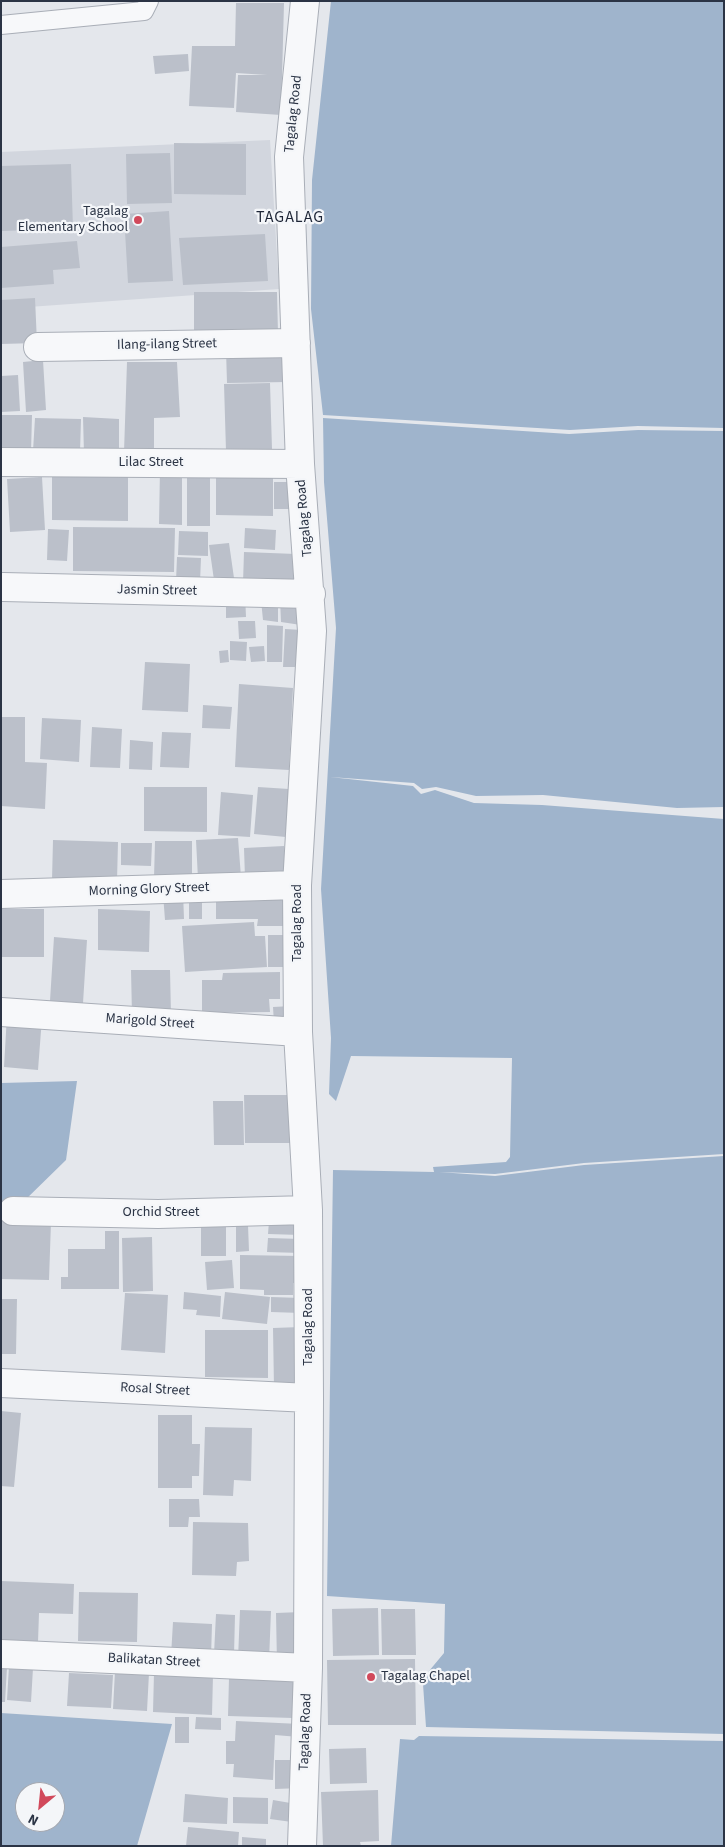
<!DOCTYPE html>
<html>
<head>
<meta charset="utf-8">
<style>
  body { margin:0 }
  #map { position:relative; width:725px; height:1847px; overflow:hidden; background:#e4e7ec; font-family:"Source Sans 3",sans-serif }
  canvas { display:block }
  .frame { position:absolute; inset:0; border:2px solid #2b3445; pointer-events:none }
  .north { position:absolute; left:15px; top:1782px; width:50px; height:50px; box-sizing:border-box; background:#f4f6f9; border:1px solid #a4a8b1; border-radius:50%; rotate:208deg; font-size:14px; font-weight:700; line-height:20px; text-align:center; color:#2b3445 }
  .north::after { content:''; display:block; margin:auto; width:18px; height:22px; background:#d1495b; clip-path:polygon(50% 0,100% 100%,50% 72%,0 100%) }
</style>
</head>
<body>
<div id="map">
<canvas width="725" height="1847"></canvas>
<div class="frame"></div>
<div class="north">N</div>
</div>
<script>
const ctx = document.querySelector('canvas').getContext('2d');
ctx.lineJoin = 'round';
function fillPath(path, color) {
  ctx.fillStyle = color;
  ctx.fill(path, 'evenodd');
}
function trace(path, color, width, dash) {
  ctx.strokeStyle = color;
  ctx.lineWidth = width;
  ctx.lineCap = dash ? 'butt' : 'round';
  ctx.setLineDash(dash || []);
  ctx.stroke(path);
}
function label(font, color, halo, rows, align = 'center') {
  ctx.font = font + ' "Source Sans 3",sans-serif';
  ctx.lineWidth = 4.5;
  ctx.setLineDash([]);
  ctx.textBaseline = 'middle';
  ctx.strokeStyle = halo;
  ctx.fillStyle = color;
  for (const [text, x, y, turn = 0] of rows) {
    ctx.save();
    ctx.translate(x, y);
    ctx.rotate((+turn || 0) * Math.PI / 180);
    ctx.textAlign = isNaN(turn) ? turn : align;
    if (halo) ctx.strokeText(text, 0, 0);
    ctx.fillText(text, 0, 0);
    ctx.restore();
  }
}
fillPath(new Path2D(`
  M 270,140 L 279,289 L 1,309 L 1,152 Z`), '#d2d6de');
fillPath(new Path2D(`
  M 331,1 L 724,1 L 724,428 L 638,426 L 570,430 L 323,415 L 311,309 L 312,180 Z
  M 323,418 L 569,434 L 638,430 L 724,431 L 724,807 L 677,808 L 543,795 L 476,796 L 436,787 L 422,789 L 414,783 L 330,777 L 413,786 L 421,794 L 435,790 L 474,803 L 542,805 L 724,819 L 724,1154 L 584,1163 L 495,1174 L 439,1172 L 495,1176 L 584,1165 L 724,1156 L 724,1734 L 426,1727 L 423,1684 L 429,1671 L 444,1653 L 445,1604 L 327,1596 L 333,1170 L 434,1172 L 433,1167 L 506,1162 L 510,1157 L 512,1058 L 351,1056 L 336,1101 L 329,1094 L 331,1038 L 321,889 L 336,628 L 324,482 Z
  M 77,1081 L 66,1160 L 21,1204 L 1,1203 L 1,1083 Z
  M 1,1713 L 172,1724 L 137,1846 L 1,1846 ZM 25,1792 L 55,1792 L 55,1822 L 25,1822 Z
  M 419,1736 L 724,1741 L 724,1846 L 391,1846 L 400,1739 L 414,1740 Z`), '#9fb4cc');
fillPath(new Path2D(`
  M 236,3 L 284,3 L 281,115 L 236,112 L 238,75 L 267,75 L 236,73 L 234,108 L 189,106 L 192,46 L 235,46 Z
  M 188,54 L 189,71 L 155,74 L 153,56 Z
  M 174,143 L 246,144 L 246,195 L 174,194 Z
  M 170,153 L 172,203 L 127,204 L 126,154 Z
  M 71,164 L 73,229 L 1,231 L 1,166 Z
  M 169,211 L 173,281 L 128,283 L 124,214 Z
  M 265,234 L 268,281 L 183,285 L 179,238 Z
  M 77,241 L 80,268 L 53,270 L 54,284 L 1,288 L 1,247 Z
  M 194,292 L 277,292 L 278,334 L 194,335 Z
  M 35,298 L 37,343 L 1,344 L 1,300 Z
  M 286,348 L 287,382 L 227,383 L 226,350 Z
  M 43,360 L 46,410 L 26,412 L 23,362 Z
  M 127,362 L 177,362 L 180,417 L 154,418 L 154,452 L 124,452 Z
  M 18,375 L 20,411 L 1,412 L 1,376 Z
  M 270,383 L 272,449 L 226,451 L 224,384 Z
  M 1,415 L 32,415 L 31,453 L 1,453 Z
  M 83,417 L 119,419 L 119,455 L 84,454 Z
  M 35,418 L 81,419 L 80,452 L 33,451 Z
  M 160,469 L 182,469 L 182,525 L 159,524 Z
  M 52,471 L 128,472 L 128,521 L 52,520 Z
  M 187,471 L 210,471 L 210,526 L 187,526 Z
  M 216,472 L 273,473 L 273,516 L 216,515 Z
  M 42,477 L 45,530 L 10,532 L 7,479 Z
  M 274,482 L 292,482 L 293,509 L 274,509 Z
  M 73,527 L 175,528 L 174,572 L 73,571 Z
  M 245,528 L 276,530 L 275,550 L 244,548 Z
  M 48,529 L 69,530 L 67,561 L 47,560 Z
  M 179,531 L 208,532 L 208,556 L 178,555 Z
  M 229,543 L 235,585 L 215,587 L 209,545 Z
  M 244,552 L 296,554 L 295,586 L 243,583 Z
  M 177,557 L 201,558 L 200,582 L 176,581 Z
  M 245,594 L 246,617 L 226,618 L 226,601 Z
  M 280,598 L 301,604 L 301,625 L 281,622 Z
  M 278,599 L 278,622 L 263,620 L 261,600 Z
  M 238,621 L 255,621 L 256,638 L 239,639 Z
  M 267,625 L 283,626 L 282,662 L 267,662 Z
  M 285,629 L 302,630 L 301,667 L 283,667 Z
  M 230,641 L 247,642 L 246,661 L 230,660 Z
  M 264,646 L 265,661 L 251,662 L 249,647 Z
  M 228,650 L 229,662 L 220,663 L 219,651 Z
  M 145,662 L 190,664 L 188,712 L 142,710 Z
  M 239,684 L 293,688 L 289,770 L 235,767 Z
  M 203,705 L 232,707 L 230,729 L 202,728 Z
  M 1,717 L 25,717 L 25,762 L 47,763 L 45,809 L 1,806 Z
  M 42,718 L 81,720 L 79,762 L 40,759 Z
  M 92,727 L 122,729 L 120,768 L 90,767 Z
  M 162,732 L 191,733 L 189,768 L 160,767 Z
  M 130,740 L 153,742 L 152,770 L 129,769 Z
  M 144,787 L 207,787 L 207,832 L 144,831 Z
  M 258,787 L 289,789 L 286,837 L 254,834 Z
  M 221,792 L 253,795 L 250,837 L 218,835 Z
  M 238,838 L 241,877 L 198,879 L 196,840 Z
  M 53,840 L 118,842 L 117,881 L 52,880 Z
  M 155,841 L 192,841 L 192,879 L 154,878 Z
  M 121,843 L 152,843 L 151,866 L 121,865 Z
  M 284,846 L 285,876 L 245,878 L 244,848 Z
  M 183,892 L 184,919 L 165,920 L 163,894 Z
  M 189,892 L 202,892 L 202,919 L 189,919 Z
  M 216,895 L 288,895 L 289,926 L 257,926 L 258,919 L 216,919 Z
  M 2,909 L 44,909 L 44,957 L 2,957 Z
  M 98,909 L 150,911 L 149,952 L 98,950 Z
  M 254,922 L 255,936 L 265,936 L 267,967 L 185,972 L 182,926 Z
  M 268,935 L 292,935 L 292,967 L 268,967 Z
  M 54,937 L 87,940 L 83,1003 L 50,1001 Z
  M 131,970 L 170,970 L 171,1015 L 132,1015 Z
  M 280,972 L 280,999 L 269,999 L 270,1012 L 202,1013 L 202,980 L 222,980 L 223,973 Z
  M 292,1006 L 292,1023 L 274,1023 L 273,1007 Z
  M 7,1015 L 42,1018 L 38,1070 L 4,1067 Z
  M 244,1095 L 293,1095 L 294,1143 L 245,1143 Z
  M 213,1101 L 243,1101 L 244,1145 L 214,1145 Z
  M 1,1221 L 51,1222 L 49,1280 L 1,1279 Z
  M 269,1221 L 301,1222 L 300,1235 L 268,1234 Z
  M 201,1222 L 226,1222 L 226,1256 L 201,1256 Z
  M 236,1225 L 248,1225 L 249,1251 L 236,1252 Z
  M 105,1231 L 119,1231 L 119,1289 L 61,1289 L 61,1277 L 68,1277 L 68,1249 L 105,1249 Z
  M 152,1237 L 153,1291 L 123,1292 L 122,1238 Z
  M 268,1238 L 301,1239 L 301,1253 L 267,1252 Z
  M 240,1255 L 300,1256 L 300,1283 L 293,1283 L 293,1295 L 264,1295 L 264,1290 L 240,1289 Z
  M 232,1260 L 234,1288 L 207,1290 L 205,1262 Z
  M 184,1292 L 221,1296 L 220,1317 L 196,1315 L 197,1310 L 183,1309 Z
  M 225,1292 L 270,1297 L 267,1324 L 222,1319 Z
  M 125,1293 L 168,1295 L 165,1353 L 121,1350 Z
  M 271,1297 L 301,1298 L 301,1313 L 271,1312 Z
  M 1,1299 L 17,1299 L 16,1354 L 1,1354 Z
  M 301,1327 L 302,1388 L 274,1388 L 273,1328 Z
  M 205,1330 L 268,1330 L 268,1378 L 205,1377 Z
  M 1,1411 L 21,1413 L 14,1487 L 1,1486 Z
  M 158,1415 L 192,1415 L 192,1444 L 200,1444 L 199,1476 L 192,1476 L 192,1488 L 158,1488 Z
  M 205,1427 L 252,1428 L 251,1481 L 234,1480 L 233,1496 L 203,1495 Z
  M 169,1499 L 199,1499 L 200,1517 L 189,1517 L 188,1527 L 169,1527 Z
  M 193,1522 L 248,1523 L 249,1561 L 237,1562 L 236,1576 L 192,1575 Z
  M 1,1581 L 74,1584 L 73,1614 L 39,1613 L 38,1642 L 1,1640 Z
  M 79,1592 L 138,1593 L 137,1642 L 78,1641 Z
  M 378,1608 L 379,1655 L 333,1656 L 332,1609 Z
  M 381,1609 L 415,1609 L 416,1655 L 382,1655 Z
  M 240,1610 L 271,1611 L 269,1661 L 238,1659 Z
  M 301,1612 L 303,1663 L 277,1664 L 276,1613 Z
  M 216,1614 L 235,1615 L 234,1655 L 214,1654 Z
  M 173,1622 L 212,1624 L 211,1658 L 171,1656 Z
  M 415,1659 L 416,1725 L 328,1725 L 327,1660 Z
  M 9,1666 L 33,1668 L 31,1702 L 7,1700 Z
  M 1,1667 L 7,1667 L 5,1702 L 1,1702 Z
  M 115,1671 L 149,1673 L 147,1711 L 113,1709 Z
  M 69,1673 L 113,1675 L 111,1708 L 67,1706 Z
  M 154,1673 L 213,1675 L 212,1715 L 153,1712 Z
  M 229,1678 L 294,1680 L 293,1718 L 228,1716 Z
  M 175,1717 L 189,1717 L 189,1743 L 175,1743 Z
  M 196,1717 L 221,1718 L 221,1730 L 195,1729 Z
  M 236,1721 L 300,1724 L 299,1737 L 275,1735 L 273,1780 L 233,1777 L 234,1764 L 226,1764 L 226,1741 L 235,1741 Z
  M 366,1748 L 367,1783 L 330,1784 L 329,1749 Z
  M 275,1760 L 301,1760 L 302,1788 L 275,1789 Z
  M 378,1790 L 379,1841 L 360,1842 L 361,1846 L 323,1846 L 321,1792 Z
  M 185,1794 L 228,1798 L 227,1824 L 183,1822 Z
  M 233,1797 L 268,1798 L 268,1824 L 233,1823 Z
  M 273,1800 L 302,1805 L 299,1823 L 270,1819 Z
  M 188,1827 L 239,1832 L 238,1846 L 186,1846 Z
  M 242,1837 L 266,1839 L 266,1846 L 242,1846 Z`), '#bbc0ca');
const service = new Path2D(`
  M 1,25 L 144,11 L 149,1`);
const minor = new Path2D(`
  M 38,347 L 296,343
  M 1,462 L 300,464
  M 3,587 L 311,594
  M 1,894 L 297,885
  M 1,1012 L 298,1032
  M 13,1211 L 158,1214 L 308,1210
  M 1,1383 L 309,1398
  M 1,1654 L 308,1668
  M 302,1846 L 308,1668 L 309,1398 L 308,1210 L 298,1032 L 297,885 L 312,631 L 300,464 L 289,157 L 305,1`);
trace(service, '#a9aeb7', 20);
trace(minor, '#a9aeb7', 30);
trace(service, '#f7f8fa', 18);
trace(minor, '#f7f8fa', 28);
for (const [x, y, r, color] of [
  [138,220,5,"#d1495b"],
  [371,1677,5,"#d1495b"]
]) {
  const dot = new Path2D();
  dot.arc(x, y, r, 0, 2 * Math.PI);
  ctx.fillStyle = color;
  ctx.fill(dot);
  trace(dot, '#f4f6f9', 2);
}
label('14px', '#2b3445', '#f4f6f9', [
  ["Tagalag Road",294,114,-84],
  ["Ilang-ilang Street",167,345,-1],
  ["Lilac Street",151,463],
  ["Tagalag Road",305,518,-95],
  ["Jasmin Street",157,591,1],
  ["Morning Glory Street",149,890,-2],
  ["Tagalag Road",298,923,-90],
  ["Marigold Street",150,1022,4],
  ["Orchid Street",161,1213],
  ["Tagalag Road",309,1327,-90],
  ["Rosal Street",155,1390,3],
  ["Balikatan Street",154,1661,3],
  ["Tagalag Road",306,1732,-88]
]);
label('14px', '#2b3445', '#f4f6f9', [
  ["Tagalag",128,212],
  ["Elementary School",128,228],
  ["Tagalag Chapel",381,1677,"left"]
], 'right');
ctx.letterSpacing = '1px';
label('16px', '#1d2536', '#f4f6f9', [
  ["TAGALAG",290,218]
]);
ctx.letterSpacing = '0px';
</script>
</body>
</html>
